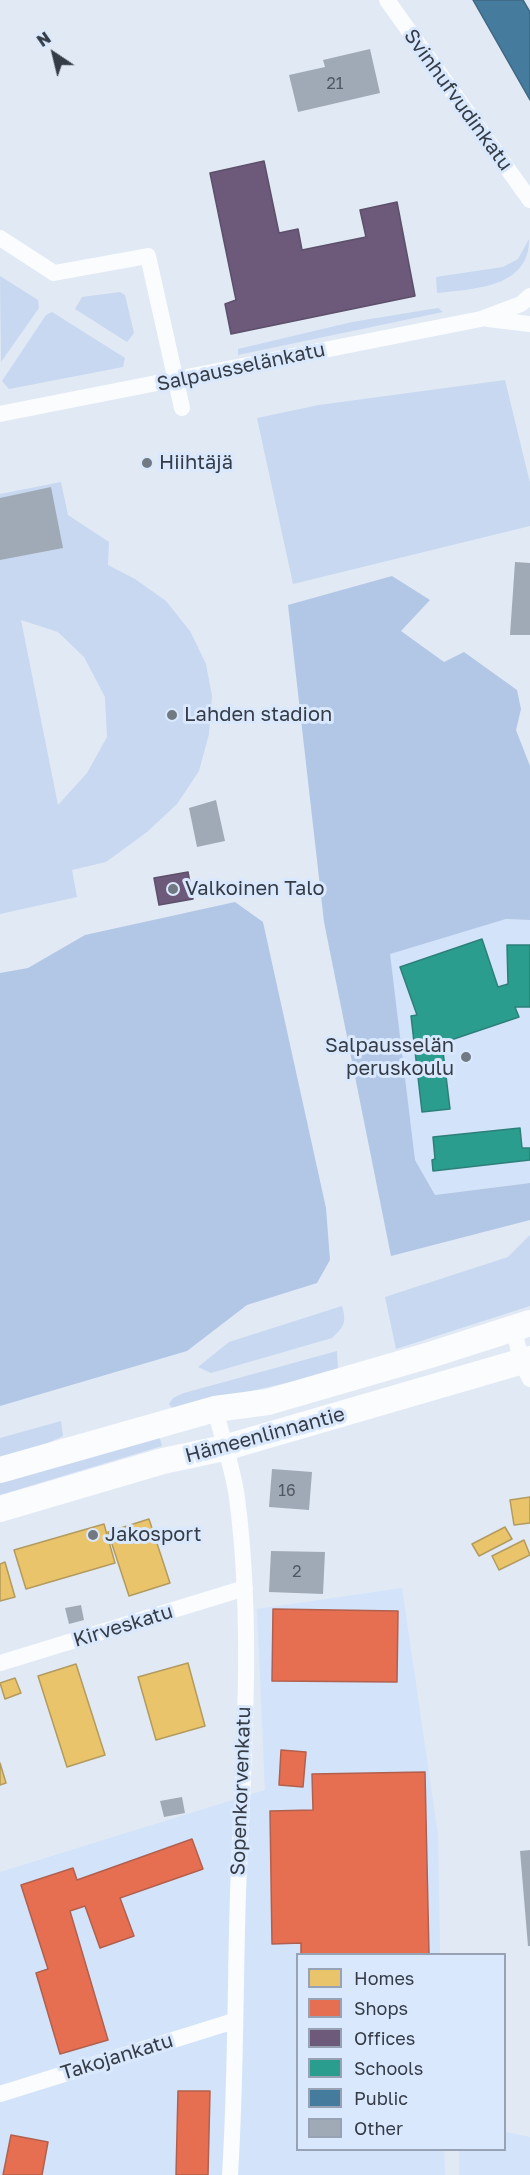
<!DOCTYPE html>
<html>
<head>
<meta charset="utf-8">
<style>
  body { margin:0 }
  #map { position:relative; width:530px; height:2175px; overflow:hidden; background:#e1e9f5; font-family:"Golos Text",sans-serif }
  canvas { display:block }
  .legend { position:absolute; left:296px; top:1953px; width:210px; height:198px; box-sizing:border-box; background:#d9e8fd; border:2px solid #97a3b4; margin:0; padding:8px 10px; list-style:none; font-size:18px; color:#353c46 }
  .legend li { display:flex; align-items:center; gap:12px; height:30px }
  .legend b { width:30px; border:2px solid #97a3b4 }
  .north { position:absolute; left:24px; top:24px; width:60px; height:60px; -webkit-text-stroke:4px #d9e8fd; paint-order:stroke; rotate:325deg; font-size:16px; font-weight:700; line-height:24px; text-align:center; color:#353c46 }
  .north::after { content:''; display:block; margin:auto; width:21px; height:27px; background:#353c46; clip-path:polygon(50% 0,100% 100%,50% 72%,0 100%) }
</style>
</head>
<body>
<div id="map">
<canvas width="530" height="2175"></canvas>
<ul class="legend">
<li><b style="height:16px;background:#e9c46a"></b>Homes</li>
<li><b style="height:16px;background:#e76f51"></b>Shops</li>
<li><b style="height:16px;background:#6d597a"></b>Offices</li>
<li><b style="height:16px;background:#2a9d8f"></b>Schools</li>
<li><b style="height:16px;background:#457b9d"></b>Public</li>
<li><b style="height:16px;background:#a0aab7"></b>Other</li>
</ul>
<div class="north">N</div>
</div>
<script>
const ctx = document.querySelector('canvas').getContext('2d');
ctx.lineJoin = 'round';
function fillPath(path, color) {
  ctx.fillStyle = color;
  ctx.fill(path, 'evenodd');
}
function trace(path, color, width, dash) {
  ctx.strokeStyle = color;
  ctx.lineWidth = width;
  ctx.lineCap = dash ? 'butt' : 'round';
  ctx.setLineDash(dash || []);
  ctx.stroke(path);
}
function label(font, color, halo, rows, align = 'center') {
  ctx.font = font + ' "Golos Text",sans-serif';
  ctx.lineWidth = 6;
  ctx.setLineDash([]);
  ctx.textBaseline = 'middle';
  ctx.strokeStyle = halo;
  ctx.fillStyle = color;
  for (const [text, x, y, turn = 0] of rows) {
    ctx.save();
    ctx.translate(x, y);
    ctx.rotate((+turn || 0) * Math.PI / 180);
    ctx.textAlign = isNaN(turn) ? turn : align;
    if (halo) ctx.strokeText(text, 0, 0);
    ctx.fillText(text, 0, 0);
    ctx.restore();
  }
}
fillPath(new Path2D(`
  M 506,919 L 530,920 L 530,1183 L 435,1195 L 415,1160 L 389,953 Z
  M 402,1588 L 438,1835 L 440,1954 L 298,1954 L 298,2150 L 444,2150 L 445,2175 L 0,2175 L 0,1872 L 265,1790 L 257,1609 Z
  M 505,2132 L 530,2137 L 530,2175 L 459,2175 L 459,2150 L 504,2150 Z`), '#d2e3fa');
fillPath(new Path2D(`
  M 529,239 C 530,289 470,289 437,293 L 436,277 L 503,267 L 518,259 Z
  M 0,276 L 38,300 L 39,308 L 1,362 Z
  M 120,292 L 125,295 L 134,333 L 127,342 L 75,309 L 82,297 Z
  M 438,308 L 443,312 L 238,355 L 238,349 L 352,322 Z
  M 52,312 L 125,358 L 123,367 L 9,389 L 2,381 L 46,315 Z
  M 505,380 L 530,483 L 530,526 L 293,584 L 257,418 L 319,405 Z
  M 61,482 L 68,515 L 109,542 L 108,565 L 135,579 L 166,601 L 190,631 L 206,664 L 212,696 L 209,734 L 199,771 L 177,804 L 147,832 L 106,862 L 72,870 L 77,897 L 0,914 L 0,494 ZM 21,620 L 58,632 L 84,657 L 105,697 L 107,737 L 87,773 L 58,805 Z
  M 530,1235 L 530,1306 L 396,1349 L 385,1297 L 508,1257 Z
  M 342,1306 C 347,1322 344,1327 332,1338 L 211,1373 L 198,1367 L 229,1342 Z
  M 337,1351 L 338,1371 L 173,1409 L 169,1404 L 173,1398 L 184,1393 Z
  M 61,1421 L 63,1436 L 33,1450 L 0,1460 L 0,1438 Z
  M 159,1436 L 162,1446 L 0,1495 L 0,1482 Z`), '#c7d8f0');
fillPath(new Path2D(`
  M 392,576 L 430,600 L 401,631 L 444,662 L 464,652 L 517,690 L 521,709 L 516,730 L 530,766 L 530,920 L 506,919 L 390,954 L 415,1160 L 435,1195 L 530,1183 L 530,1220 L 391,1256 L 324,922 L 288,605 Z
  M 235,902 L 263,922 L 326,1208 L 330,1260 L 317,1283 L 247,1305 L 187,1351 L 0,1406 L 0,973 L 28,968 L 85,935 Z`), '#b2c7e5');
const homes = new Path2D(`
  M 530,1497 L 530,1523 L 514,1525 L 510,1500 Z
  M 149,1519 L 170,1583 L 129,1596 L 108,1532 Z
  M 104,1524 L 115,1563 L 26,1589 L 14,1550 Z
  M 505,1527 L 512,1539 L 479,1556 L 472,1544 Z
  M 524,1540 L 530,1555 L 499,1570 L 492,1556 Z
  M 5,1562 L 15,1597 L 0,1601 L 0,1564 Z
  M 188,1663 L 205,1726 L 156,1740 L 138,1677 Z
  M 76,1664 L 105,1755 L 67,1767 L 38,1676 Z
  M 15,1678 L 21,1693 L 5,1699 L 0,1683 Z
  M 0,1763 L 6,1783 L 0,1785 Z`);
fillPath(homes, '#e9c46a');
trace(homes, '#b39b5f', 1.5);
const shops = new Path2D(`
  M 273,1609 L 398,1611 L 397,1682 L 272,1681 Z
  M 281,1750 L 306,1752 L 303,1787 L 279,1785 Z
  M 425,1772 L 429,1954 L 301,1954 L 301,1943 L 272,1944 L 270,1811 L 313,1810 L 312,1774 Z
  M 192,1839 L 203,1869 L 120,1898 L 134,1936 L 100,1948 L 85,1906 L 70,1911 L 108,2040 L 60,2054 L 36,1973 L 48,1969 L 21,1885 L 73,1868 L 77,1880 Z
  M 178,2091 L 210,2091 L 208,2175 L 176,2175 Z
  M 11,2135 L 48,2142 L 42,2175 L 3,2175 Z`);
fillPath(shops, '#e76f51');
trace(shops, '#b2604e', 1.5);
const offices = new Path2D(`
  M 264,161 L 279,233 L 298,229 L 302,250 L 366,237 L 360,210 L 397,202 L 415,296 L 231,334 L 225,304 L 236,300 L 210,173 Z
  M 188,872 L 193,899 L 159,905 L 154,878 Z`);
fillPath(offices, '#6d597a');
trace(offices, '#5c506a', 1.5);
const schools = new Path2D(`
  M 482,939 L 498,987 L 508,984 L 507,945 L 530,945 L 530,1007 L 515,1007 L 519,1017 L 442,1043 L 450,1109 L 422,1112 L 411,1016 L 417,1015 L 400,967 Z
  M 520,1128 L 522,1148 L 530,1148 L 530,1160 L 433,1171 L 432,1160 L 435,1159 L 433,1137 Z`);
fillPath(schools, '#2a9d8f');
trace(schools, '#2d8079', 1.5);
const public = new Path2D(`
  M 473,0 L 523,0 L 530,12 L 530,100 Z`);
fillPath(public, '#457b9d');
trace(public, '#406883', 1.5);
fillPath(new Path2D(`
  M 370,49 L 380,93 L 298,112 L 289,75 L 325,67 L 323,60 Z
  M 51,487 L 63,548 L 0,560 L 0,498 Z
  M 515,562 L 530,563 L 530,635 L 510,635 Z
  M 216,800 L 225,841 L 197,847 L 189,808 Z
  M 272,1469 L 312,1472 L 309,1510 L 269,1507 Z
  M 271,1551 L 325,1552 L 323,1594 L 269,1592 Z
  M 81,1605 L 84,1620 L 69,1624 L 65,1608 Z
  M 182,1797 L 185,1813 L 164,1817 L 160,1801 Z
  M 530,1850 L 530,1946 L 528,1946 L 520,1851 Z`), '#a0aab7');
trace(new Path2D(`
  M 387,0 L 530,200
  M 0,238 L 54,273 L 148,256 L 182,408
  M 488,319 L 530,324
  M 0,414 L 481,319 L 521,304 L 530,296
  M 514,1329 L 521,1361 L 530,1379
  M 215,1409 C 222,1438 233,1468 237,1498 C 254,1628 243,1762 238,1893 C 235,1987 236,2081 230,2175
  M 0,1663 L 245,1588
  M 0,2094 L 234,2021`), '#fafcfe', 16);
trace(new Path2D(`
  M 0,1470 L 215,1409 L 268,1402 L 430,1355 L 530,1323
  M 0,1509 L 163,1461 L 224,1448 L 530,1359`), '#fafcfe', 26);
for (const [x, y, r, color] of [
  [147,463,6,"#717983"],
  [172,715,6,"#717983"],
  [173,889,6,"#717983"],
  [466,1057,6,"#717983"],
  [93,1535,6,"#717983"]
]) {
  const dot = new Path2D();
  dot.arc(x, y, r, 0, 2 * Math.PI);
  ctx.fillStyle = color;
  ctx.fill(dot);
  trace(dot, '#d9e8fd', 2);
}
label('16px', '#505862', null, [
  ["21",335,84],
  ["16",287,1491],
  ["2",297,1572]
]);
label('20px', '#353c46', '#d9e8fd', [
  ["Svinhufvudinkatu",458,100,54],
  ["Salpausselänkatu",241,367,-12],
  ["Hämeenlinnantie",265,1435,-15],
  ["Kirveskatu",123,1626,-17],
  ["Sopenkorvenkatu",241,1791,-88],
  ["Takojankatu",117,2057,-17]
]);
label('20px', '#353c46', '#d9e8fd', [
  ["Hiihtäjä",159,463],
  ["Lahden stadion",184,715],
  ["Valkoinen Talo",185,889],
  ["Salpausselän",454,1046,"right"],
  ["peruskoulu",454,1069,"right"],
  ["Jakosport",105,1535]
], 'left');
</script>
</body>
</html>
